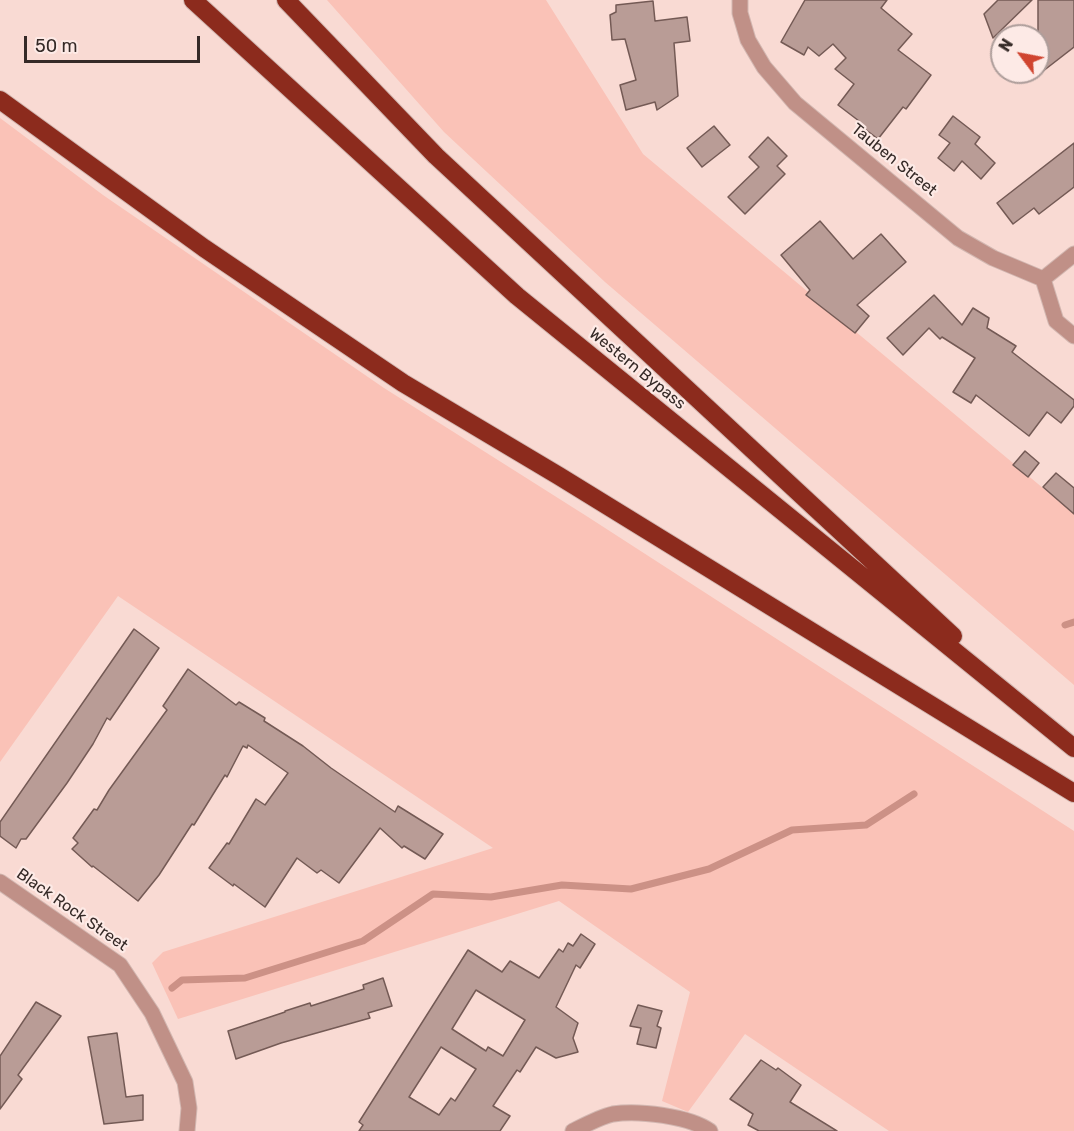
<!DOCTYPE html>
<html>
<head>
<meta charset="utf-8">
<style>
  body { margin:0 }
  #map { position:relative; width:1074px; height:1131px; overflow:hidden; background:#f9dad3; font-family:Rubik,sans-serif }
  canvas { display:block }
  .north { position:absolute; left:990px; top:24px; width:60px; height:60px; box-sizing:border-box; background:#fdeae6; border:2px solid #ad9d9a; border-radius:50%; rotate:302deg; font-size:16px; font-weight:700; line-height:24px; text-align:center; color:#352a27 }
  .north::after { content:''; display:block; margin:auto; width:21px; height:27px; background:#d0442f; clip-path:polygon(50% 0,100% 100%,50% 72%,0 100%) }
  .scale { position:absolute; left:24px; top:36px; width:176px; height:27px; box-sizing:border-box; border:3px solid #352a27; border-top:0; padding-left:8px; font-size:18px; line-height:21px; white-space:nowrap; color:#352a27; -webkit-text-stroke:4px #fdeae6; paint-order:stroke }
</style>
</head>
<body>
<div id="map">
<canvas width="1074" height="1131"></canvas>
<div class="north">N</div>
<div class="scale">50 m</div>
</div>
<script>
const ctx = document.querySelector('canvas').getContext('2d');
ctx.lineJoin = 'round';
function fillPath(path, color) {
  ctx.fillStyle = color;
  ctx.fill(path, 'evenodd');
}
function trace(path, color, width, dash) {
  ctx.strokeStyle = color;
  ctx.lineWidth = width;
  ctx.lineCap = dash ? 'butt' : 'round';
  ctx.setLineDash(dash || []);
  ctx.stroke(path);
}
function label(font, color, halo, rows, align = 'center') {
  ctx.font = font + ' Rubik,sans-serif';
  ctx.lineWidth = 4.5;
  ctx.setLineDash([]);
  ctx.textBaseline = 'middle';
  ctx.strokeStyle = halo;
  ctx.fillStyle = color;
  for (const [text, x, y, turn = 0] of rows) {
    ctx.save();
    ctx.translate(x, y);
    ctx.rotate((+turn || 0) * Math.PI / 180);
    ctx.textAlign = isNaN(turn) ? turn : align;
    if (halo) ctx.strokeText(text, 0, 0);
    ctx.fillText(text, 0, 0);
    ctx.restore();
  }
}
fillPath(new Path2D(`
  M 327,0 L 546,0 L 643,154 L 1074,514 L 1074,685 L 605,282 L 444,132 Z
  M 0,118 L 103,195 L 384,388 L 588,517 L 1074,831 L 1074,1131 L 889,1131 L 745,1034 L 688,1112 L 662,1101 L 690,992 L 559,901 L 178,1019 L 152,963 L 163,952 L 493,848 L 118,596 L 0,762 Z`), '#fac2b7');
trace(new Path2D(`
  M 1065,625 L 1074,622
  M 172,988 L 182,980 L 245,978 L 363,941 L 433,894 L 491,897 L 562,885 L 631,889 L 709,869 L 792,830 L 866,825 L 914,794`), '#cc9186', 7);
const building = new Path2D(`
  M 805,0 L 887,0 L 881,8 L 912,34 L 898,50 L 931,75 L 906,109 L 903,107 L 878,139 L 857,123 L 859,121 L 838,105 L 854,84 L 835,69 L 846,58 L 833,44 L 819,56 L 808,47 L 804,55 L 781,42 Z
  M 998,0 L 1032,0 L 993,38 L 984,14 Z
  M 1038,0 L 1074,0 L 1074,47 L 1038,75 Z
  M 653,1 L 655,21 L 687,17 L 690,41 L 674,43 L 678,96 L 657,110 L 655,102 L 626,110 L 620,85 L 636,80 L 625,39 L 612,40 L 610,15 L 616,12 L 616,5 Z
  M 953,116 L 980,137 L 975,144 L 995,163 L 981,179 L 962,161 L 954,171 L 938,158 L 950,143 L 939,135 Z
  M 714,126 L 730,145 L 702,167 L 687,148 Z
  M 768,137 L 787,156 L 777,166 L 785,174 L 745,214 L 728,197 L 759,167 L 749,157 Z
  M 1074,143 L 1074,187 L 1039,214 L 1034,208 L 1013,224 L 997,203 Z
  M 820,221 L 853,259 L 881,234 L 906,262 L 857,305 L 869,316 L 855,333 L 806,295 L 810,290 L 781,255 Z
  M 934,295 L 962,325 L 973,308 L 989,318 L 987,328 L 1016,346 L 1012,352 L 1074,400 L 1074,406 L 1061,423 L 1047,412 L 1029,436 L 976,395 L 971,403 L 953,392 L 975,358 L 942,337 L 940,339 L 929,328 L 903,355 L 887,338 Z
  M 1025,451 L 1039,463 L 1028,477 L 1013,465 Z
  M 1056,473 L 1074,488 L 1074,514 L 1043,487 Z
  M 134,629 L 159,648 L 110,720 L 107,718 L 93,744 L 67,783 L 26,839 L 21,839 L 16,848 L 0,836 L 0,822 Z
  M 188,669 L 236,705 L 239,702 L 265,718 L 264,721 L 303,746 L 331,768 L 395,812 L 398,806 L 443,834 L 425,859 L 404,846 L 402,848 L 380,828 L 339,883 L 321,870 L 317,873 L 297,858 L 265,907 L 234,884 L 233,886 L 209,868 L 227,843 L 229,844 L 256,799 L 265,805 L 288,773 L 248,745 L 247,748 L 243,746 L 227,777 L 225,775 L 194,825 L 192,824 L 159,875 L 138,901 L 93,866 L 92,867 L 72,849 L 78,843 L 73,838 L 94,809 L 97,810 L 109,790 L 167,710 L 163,706 Z
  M 581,934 L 595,944 L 580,968 L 576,965 L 556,1007 L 578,1023 L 573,1038 L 578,1052 L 556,1058 L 536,1047 L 520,1072 L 517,1070 L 493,1106 L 510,1116 L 500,1131 L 359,1131 L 363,1125 L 359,1122 L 468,950 L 502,972 L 510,961 L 539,978 L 559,949 L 563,952 L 568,943 L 573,946 ZM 476,990 L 525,1020 L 503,1056 L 488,1047 L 486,1051 L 452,1029 ZM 441,1047 L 476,1069 L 455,1101 L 451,1098 L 439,1115 L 409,1097 Z
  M 383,978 L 392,1006 L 368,1013 L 370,1018 L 281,1043 L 236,1059 L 228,1031 L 285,1012 L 285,1011 L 310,1003 L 311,1006 L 364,989 L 363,985 Z
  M 36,1002 L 61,1016 L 18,1075 L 22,1079 L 0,1109 L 0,1056 Z
  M 638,1005 L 662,1011 L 657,1026 L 661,1028 L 656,1048 L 637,1044 L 641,1028 L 630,1026 Z
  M 117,1033 L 126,1097 L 143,1095 L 143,1120 L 104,1124 L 88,1037 Z
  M 761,1060 L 776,1070 L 778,1068 L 801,1085 L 790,1102 L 837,1131 L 759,1131 L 748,1125 L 753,1114 L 730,1099 Z`);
fillPath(building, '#b99c96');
trace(building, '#745a55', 1.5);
const street = new Path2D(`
  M 740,0 L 740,13 L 748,40 L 764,67 L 795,103 L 958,238 L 993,258 L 1043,279
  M 1043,279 L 1056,321 L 1074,336
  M 1043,279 L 1074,254
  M 0,882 L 120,965 L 152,1013 L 185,1082 L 189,1108 L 187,1131
  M 573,1131 C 585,1125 600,1117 613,1114 C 638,1110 689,1116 710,1131`);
const highway = new Path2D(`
  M 193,0 L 517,296 L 1074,748
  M 286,0 L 436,156 L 953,636
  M 0,100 L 204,248 L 403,383 L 559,476 L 1074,793`);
trace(street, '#d2b7b1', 17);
trace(highway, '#d2b7b1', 20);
trace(street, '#c09087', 15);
trace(highway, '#8c2b1d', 18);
label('16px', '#352a27', '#fdeae6', [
  ["Tauben Street",894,160,39],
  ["Western Bypass",637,369,39],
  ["Black Rock Street",72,910,35]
]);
</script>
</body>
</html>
